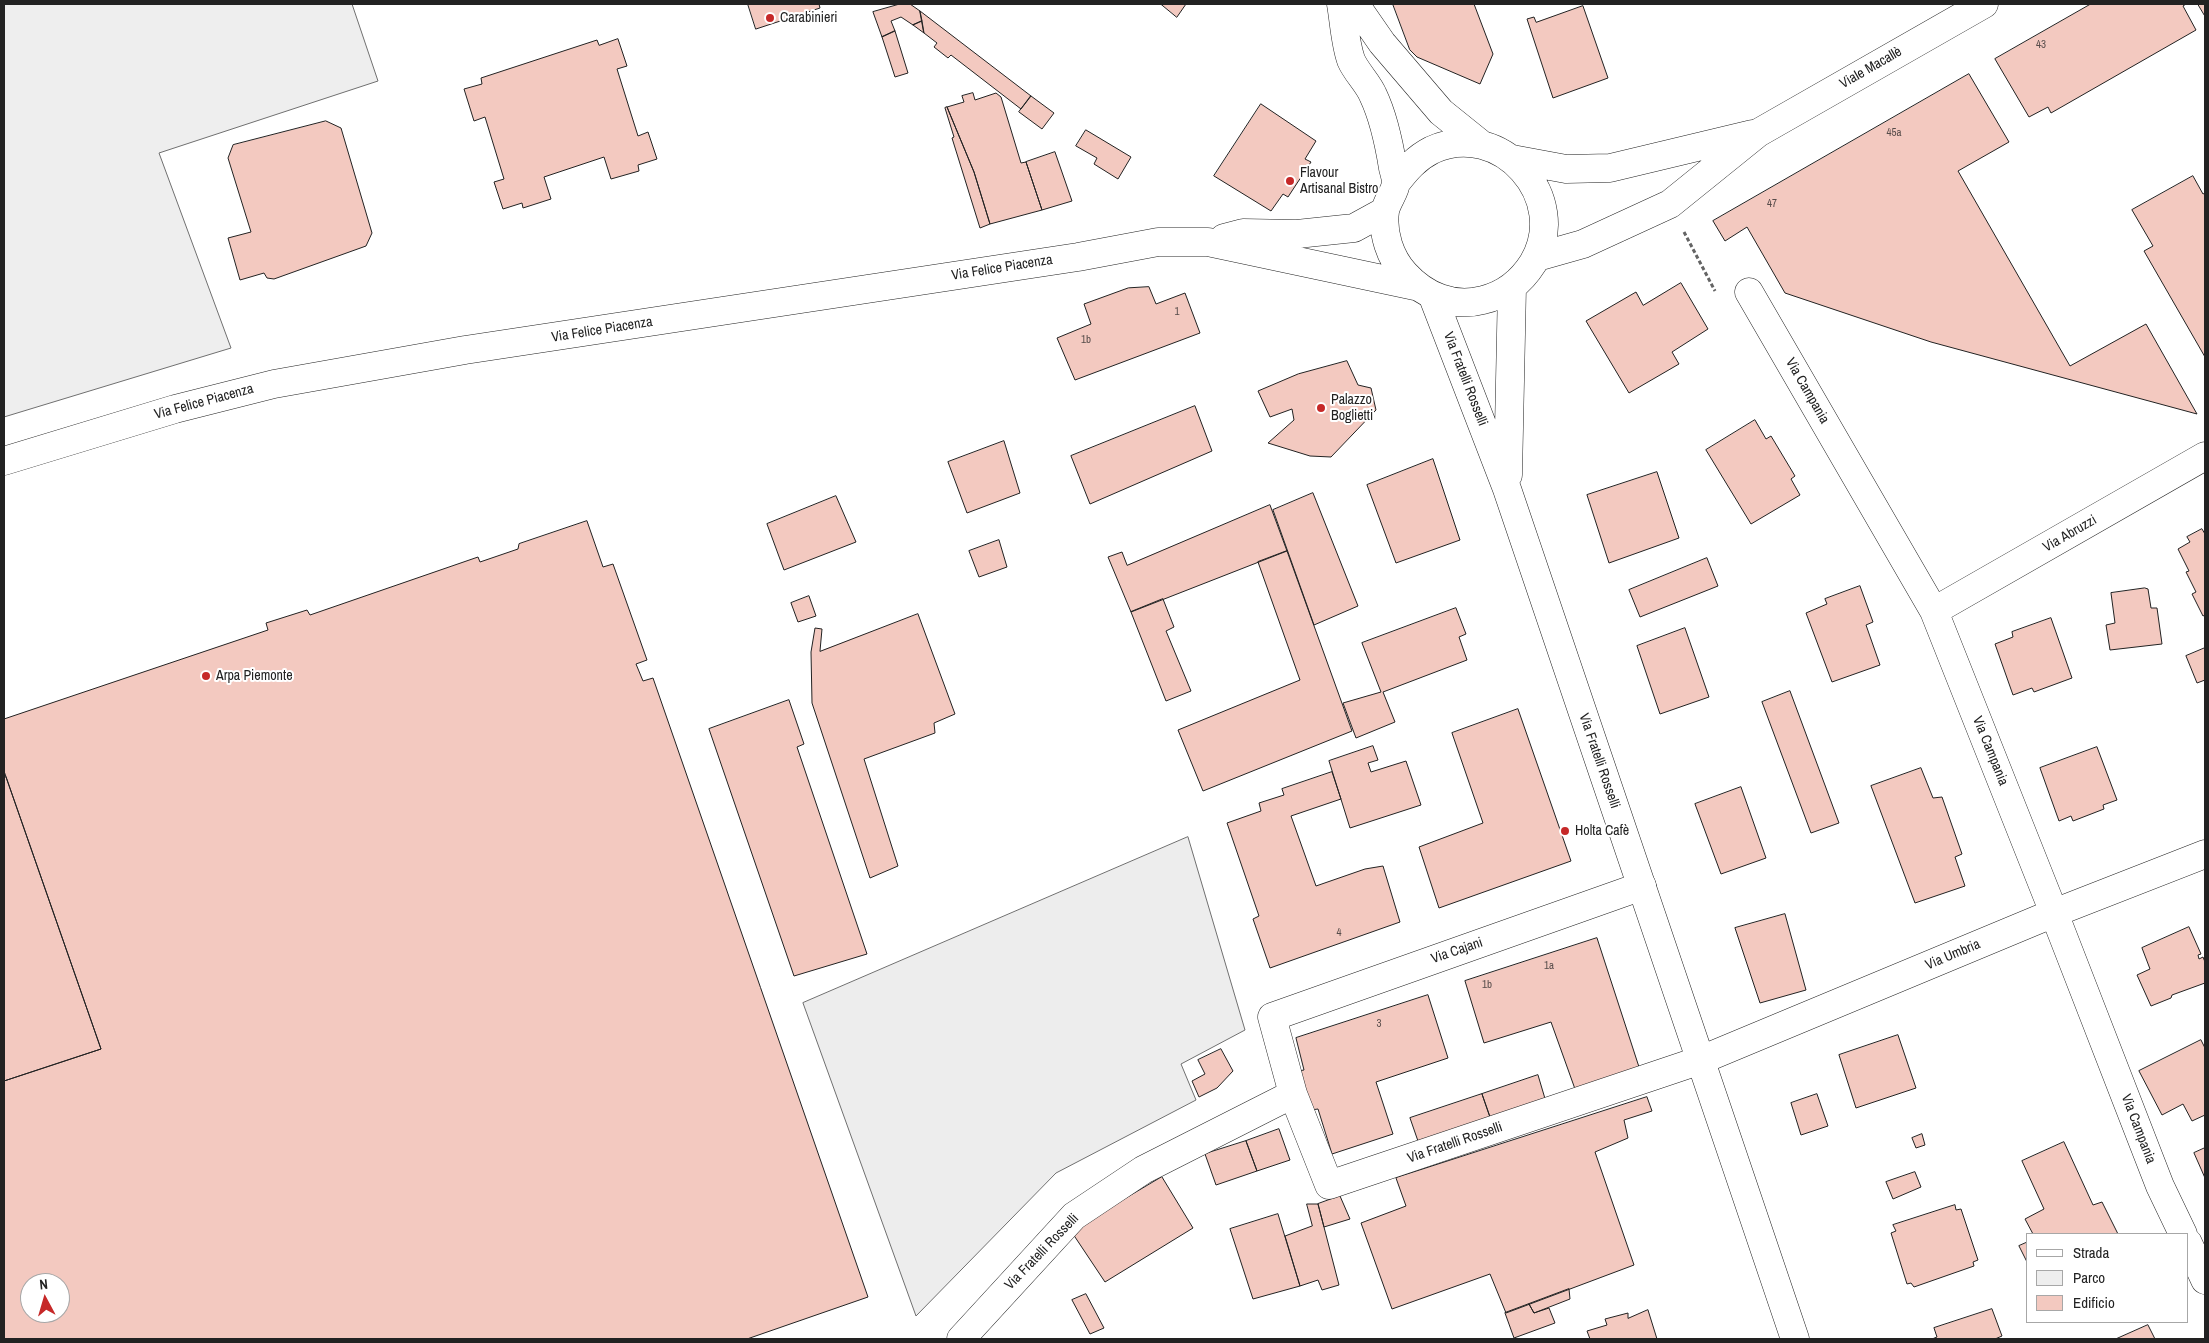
<!DOCTYPE html>
<html>
<head>
<meta charset="utf-8">
<style>
  body { margin:0 }
  #map { position:relative; width:2209px; height:1343px; overflow:hidden; background:#fff; font-family:"Archivo Narrow",sans-serif }
  canvas { display:block }
  .frame { position:absolute; inset:0; border:5px solid #222; pointer-events:none }
  .legend { position:absolute; left:2026px; top:1233px; width:162px; height:90px; box-sizing:border-box; background:#fff; border:1px solid #a7a7a7; margin:0; padding:6px 9px; list-style:none; font-size:15px; color:#222 }
  .legend li { display:flex; align-items:center; gap:10px; height:25px }
  .legend b { width:25px; border:1px solid #a7a7a7 }
  .north { position:absolute; left:20px; top:1273px; width:50px; height:50px; box-sizing:border-box; background:#fff; border:1px solid #a7a7a7; border-radius:50%; rotate:354deg; font-size:14px; font-weight:700; line-height:20px; text-align:center; color:#222 }
  .north::after { content:''; display:block; margin:auto; width:18px; height:22px; background:#c62828; clip-path:polygon(50% 0,100% 100%,50% 72%,0 100%) }
</style>
</head>
<body>
<div id="map">
<canvas width="2209" height="1343"></canvas>
<div class="frame"></div>
<ul class="legend">
<li><b style="height:6px;background:#fff"></b>Strada</li>
<li><b style="height:14px;background:#eee"></b>Parco</li>
<li><b style="height:14px;background:#f3c9c0"></b>Edificio</li>
</ul>
<div class="north">N</div>
</div>
<script>
const ctx = document.querySelector('canvas').getContext('2d');
ctx.lineJoin = 'round';
function fillPath(path, color) {
  ctx.fillStyle = color;
  ctx.fill(path, 'evenodd');
}
function trace(path, color, width, dash) {
  ctx.strokeStyle = color;
  ctx.lineWidth = width;
  ctx.lineCap = dash ? 'butt' : 'round';
  ctx.setLineDash(dash || []);
  ctx.stroke(path);
}
function label(font, color, halo, rows, align = 'center') {
  ctx.font = font + ' "Archivo Narrow",sans-serif';
  ctx.lineWidth = 4;
  ctx.setLineDash([]);
  ctx.textBaseline = 'middle';
  ctx.strokeStyle = halo;
  ctx.fillStyle = color;
  for (const [text, x, y, turn = 0] of rows) {
    ctx.save();
    ctx.translate(x, y);
    ctx.rotate((+turn || 0) * Math.PI / 180);
    ctx.textAlign = isNaN(turn) ? turn : align;
    if (halo) ctx.strokeText(text, 0, 0);
    ctx.fillText(text, 0, 0);
    ctx.restore();
  }
}
const green = new Path2D(`
  M 4,4 L 352,4 L 378,81 L 159,153 L 231,348 L 4,417 Z`);
fillPath(green, '#eee');
trace(green, '#6f6f6f', 1);
const parking = new Path2D(`
  M 1188,837 L 1245,1030 L 1181,1064 L 1196,1100 L 1056,1173 L 916,1316 L 803,1003 Z`);
fillPath(parking, '#ededed');
trace(parking, '#6f6f6f', 1);
const building = new Path2D(`
  M 748,4 L 819,4 L 820,8 L 756,29 Z
  M 900,4 L 910,4 L 920,11 L 922,21 L 913,25 L 901,17 L 891,21 L 895,31 L 882,37 L 873,12 Z
  M 1161,4 L 1186,4 L 1177,17 Z
  M 1393,4 L 1474,4 L 1493,54 L 1480,84 L 1417,57 L 1410,50 Z
  M 2091,4 L 2186,4 L 2183,6 L 2196,30 L 2051,113 L 2048,107 L 2029,117 L 1995,59 Z
  M 2198,4 L 2205,4 L 2205,16 Z
  M 1583,6 L 1608,78 L 1553,98 L 1527,19 L 1534,17 L 1536,22 Z
  M 920,11 L 1031,96 L 1021,109 L 951,55 L 948,58 L 934,47 L 937,43 L 924,33 Z
  M 922,21 L 924,33 L 913,25 Z
  M 895,31 L 908,73 L 895,77 L 882,37 Z
  M 618,39 L 627,66 L 617,69 L 638,136 L 648,132 L 657,159 L 638,165 L 639,171 L 611,179 L 604,157 L 544,177 L 551,199 L 523,208 L 522,203 L 503,209 L 494,182 L 504,179 L 485,117 L 474,121 L 464,89 L 482,84 L 481,78 L 597,40 L 599,45 Z
  M 1969,74 L 2009,142 L 1958,171 L 2070,366 L 2146,324 L 2197,414 L 1931,342 L 1785,293 L 1747,227 L 1725,241 L 1713,221 Z
  M 973,93 L 975,100 L 996,93 L 1001,97 L 1021,163 L 1026,162 L 1042,210 L 990,224 L 974,172 L 947,107 L 964,102 L 962,96 Z
  M 1031,96 L 1054,113 L 1042,129 L 1019,112 Z
  M 1261,104 L 1316,141 L 1305,159 L 1311,162 L 1288,197 L 1283,194 L 1271,211 L 1214,176 Z
  M 947,107 L 974,172 L 990,224 L 980,228 L 952,138 L 954,137 L 945,108 Z
  M 326,121 L 341,128 L 372,233 L 366,246 L 274,279 L 267,278 L 264,273 L 240,280 L 228,238 L 251,232 L 228,158 L 233,145 Z
  M 1086,130 L 1131,157 L 1118,179 L 1094,164 L 1097,158 L 1076,146 Z
  M 1055,152 L 1072,201 L 1042,210 L 1026,162 Z
  M 2193,176 L 2203,194 L 2205,193 L 2205,357 L 2144,251 L 2153,246 L 2132,210 Z
  M 1681,283 L 1708,329 L 1672,352 L 1679,364 L 1629,393 L 1586,321 L 1636,292 L 1643,305 Z
  M 1149,287 L 1156,304 L 1185,293 L 1200,333 L 1075,380 L 1057,338 L 1091,324 L 1084,304 L 1128,288 Z
  M 1347,361 L 1358,385 L 1371,388 L 1376,410 L 1331,457 L 1310,456 L 1268,443 L 1294,420 L 1292,409 L 1270,417 L 1258,391 L 1298,374 Z
  M 1195,406 L 1212,451 L 1090,504 L 1071,456 Z
  M 1755,420 L 1766,439 L 1771,436 L 1795,476 L 1791,479 L 1800,495 L 1751,524 L 1706,450 Z
  M 1004,441 L 1020,493 L 967,513 L 948,462 Z
  M 1433,459 L 1460,540 L 1396,563 L 1367,485 Z
  M 1657,472 L 1679,538 L 1609,563 L 1587,495 Z
  M 1313,493 L 1358,606 L 1314,625 L 1273,510 Z
  M 836,496 L 856,542 L 784,570 L 767,524 Z
  M 1270,505 L 1287,551 L 1131,612 L 1108,557 L 1122,552 L 1127,565 Z
  M 587,521 L 603,567 L 613,564 L 647,660 L 636,664 L 643,681 L 653,678 L 868,1297 L 747,1339 L 4,1339 L 4,1081 L 101,1049 L 4,771 L 4,719 L 268,630 L 266,623 L 307,610 L 310,615 L 478,557 L 480,562 L 518,549 L 519,544 ZM 30,1283 L 60,1283 L 60,1313 L 30,1313 Z
  M 2202,529 L 2205,534 L 2205,615 L 2203,616 L 2192,594 L 2196,592 L 2186,572 L 2189,571 L 2178,549 L 2190,542 L 2187,537 Z
  M 999,540 L 1007,567 L 979,577 L 969,551 Z
  M 1287,551 L 1352,731 L 1203,791 L 1178,730 L 1300,680 L 1258,562 Z
  M 1707,558 L 1718,586 L 1640,617 L 1629,590 Z
  M 1860,586 L 1873,622 L 1866,625 L 1880,665 L 1832,682 L 1806,613 L 1827,604 L 1825,599 Z
  M 2145,588 L 2148,589 L 2151,608 L 2157,608 L 2162,644 L 2110,650 L 2106,625 L 2115,623 L 2111,593 Z
  M 809,596 L 816,616 L 798,622 L 791,603 Z
  M 1163,599 L 1174,627 L 1166,631 L 1191,691 L 1166,701 L 1131,612 Z
  M 1456,608 L 1466,634 L 1459,637 L 1467,660 L 1383,692 L 1395,722 L 1356,738 L 1343,703 L 1381,692 L 1362,643 Z
  M 918,614 L 955,714 L 934,723 L 935,733 L 864,759 L 898,866 L 870,878 L 812,703 L 811,652 L 815,628 L 822,629 L 820,651 Z
  M 2051,618 L 2072,678 L 2034,692 L 2032,688 L 2013,695 L 1995,644 L 2013,637 L 2012,632 Z
  M 1685,628 L 1709,697 L 1660,714 L 1637,646 Z
  M 2205,648 L 2205,680 L 2197,683 L 2186,656 Z
  M 1790,691 L 1839,823 L 1811,833 L 1762,702 Z
  M 789,700 L 804,744 L 797,747 L 867,954 L 794,976 L 709,729 Z
  M 1518,709 L 1571,861 L 1439,908 L 1419,847 L 1483,823 L 1452,733 Z
  M 1373,746 L 1378,760 L 1368,763 L 1371,772 L 1406,761 L 1421,805 L 1350,828 L 1329,761 Z
  M 2097,747 L 2117,800 L 2103,805 L 2104,809 L 2073,821 L 2071,816 L 2059,821 L 2040,768 Z
  M 1921,768 L 1933,798 L 1942,797 L 1962,854 L 1955,857 L 1965,886 L 1915,903 L 1871,786 Z
  M 1332,772 L 1341,799 L 1291,816 L 1316,886 L 1365,869 L 1383,866 L 1400,922 L 1270,968 L 1253,919 L 1259,916 L 1227,823 L 1261,811 L 1259,803 L 1284,795 L 1282,789 Z
  M 6,777 L 101,1049 L 4,1081 L 4,778 Z
  M 1741,787 L 1766,858 L 1721,874 L 1695,804 Z
  M 1785,914 L 1806,990 L 1760,1003 L 1735,928 Z
  M 2189,927 L 2201,954 L 2198,955 L 2199,959 L 2203,957 L 2205,962 L 2205,983 L 2172,995 L 2171,998 L 2151,1006 L 2137,975 L 2150,969 L 2142,948 Z
  M 1597,938 L 1639,1067 L 1575,1089 L 1551,1022 L 1484,1043 L 1465,981 Z
  M 1428,995 L 1448,1058 L 1376,1082 L 1393,1134 L 1332,1154 L 1318,1109 L 1311,1110 L 1298,1071 L 1304,1070 L 1296,1038 Z
  M 1898,1035 L 1916,1088 L 1856,1108 L 1839,1055 Z
  M 2201,1040 L 2205,1048 L 2205,1115 L 2192,1121 L 2183,1104 L 2162,1115 L 2139,1071 Z
  M 1221,1049 L 1233,1071 L 1217,1088 L 1199,1097 L 1192,1081 L 1205,1074 L 1198,1060 Z
  M 1538,1075 L 1546,1102 L 1491,1120 L 1482,1094 Z
  M 1482,1094 L 1491,1120 L 1419,1144 L 1410,1118 Z
  M 1817,1094 L 1828,1126 L 1801,1135 L 1791,1103 Z
  M 1647,1097 L 1652,1111 L 1624,1120 L 1628,1138 L 1595,1152 L 1634,1265 L 1506,1313 L 1490,1274 L 1392,1309 L 1361,1223 L 1406,1206 L 1396,1178 Z
  M 1279,1129 L 1290,1160 L 1257,1171 L 1246,1141 Z
  M 1922,1134 L 1925,1145 L 1916,1148 L 1912,1138 Z
  M 1246,1141 L 1257,1171 L 1216,1185 L 1205,1154 Z
  M 2064,1142 L 2093,1205 L 2102,1202 L 2118,1234 L 2033,1234 L 2025,1219 L 2044,1209 L 2022,1161 Z
  M 2205,1148 L 2205,1178 L 2194,1153 Z
  M 1915,1172 L 1921,1187 L 1893,1199 L 1886,1182 Z
  M 1162,1177 L 1193,1228 L 1105,1282 L 1071,1231 Z
  M 1340,1196 L 1350,1219 L 1324,1227 L 1318,1204 Z
  M 1307,1204 L 1318,1204 L 1339,1285 L 1322,1290 L 1318,1280 L 1300,1286 L 1285,1236 L 1312,1226 Z
  M 1955,1205 L 1956,1210 L 1961,1209 L 1978,1260 L 1973,1262 L 1974,1266 L 1914,1287 L 1911,1283 L 1907,1284 L 1891,1233 L 1896,1231 L 1893,1225 Z
  M 1278,1214 L 1300,1286 L 1253,1299 L 1230,1229 Z
  M 2028,1242 L 2028,1264 L 2019,1246 Z
  M 1569,1289 L 1570,1299 L 1534,1313 L 1529,1304 Z
  M 1086,1294 L 1104,1328 L 1090,1334 L 1072,1300 Z
  M 1529,1304 L 1534,1313 L 1549,1308 L 1555,1323 L 1514,1338 L 1505,1313 Z
  M 1992,1309 L 2002,1336 L 1995,1339 L 1932,1339 L 1937,1337 L 1934,1328 Z
  M 1648,1310 L 1657,1339 L 1590,1339 L 1587,1331 L 1607,1325 L 1605,1319 L 1628,1313 L 1628,1318 Z
  M 2148,1325 L 2155,1339 L 2116,1339 Z`);
fillPath(building, '#f3c9c0');
trace(building, '#222', 1);
const minor = new Path2D(`
  M 1749,292 L 1934,611 L 2054,913 L 2160,1186 L 2183,1234
  M 1934,611 L 2205,456
  M 1642,886 L 1272,1017 L 1293,1094 L 1329,1185 L 1701,1060 L 2054,913 L 2205,854
  M 2188,1243 L 2205,1280
  M 961,1339 L 1074,1216 L 1143,1170 L 1293,1094`);
const tertiary = new Path2D(`
  M 1341,4 C 1344,21 1345,43 1351,60 C 1356,72 1368,83 1373,95 C 1384,118 1389,143 1393,168 C 1394,172 1396,178 1396,183 C 1395,192 1387,201 1385,211 C 1382,233 1390,258 1405,274 C 1425,296 1453,308 1483,300 C 1504,295 1521,282 1533,263 C 1572,198 1500,118 1432,150 C 1416,158 1406,170 1396,183
  M 1355,4 L 1382,43 L 1441,112 L 1482,145
  M 1512,159 L 1566,169 L 1610,168 L 1752,134
  M 1224,238 L 1243,233 L 1297,234 L 1354,228 L 1385,211
  M 1537,257 L 1583,244 L 1670,204 L 1758,133 L 1984,4
  M 1433,297 L 1507,489 L 1795,1339
  M 4,461 L 175,409 L 274,384 L 465,350 L 1078,257 L 1158,242 L 1208,242 L 1415,286
  M 1508,475 L 1512,287`);
trace(minor, '#222', 29);
trace(tertiary, '#222', 29);
trace(new Path2D(`
  M 1684,232 L 1715,291`), '#646464', 3, [4, 2.5]);
trace(minor, '#fff', 28);
trace(tertiary, '#fff', 28);
for (const [x, y, r, color] of [
  [770,18,5,"#c62828"],
  [1290,181,5,"#c62828"],
  [1321,408,5,"#c62828"],
  [206,676,5,"#c62828"],
  [1565,831,5,"#c62828"]
]) {
  const dot = new Path2D();
  dot.arc(x, y, r, 0, 2 * Math.PI);
  ctx.fillStyle = color;
  ctx.fill(dot);
  trace(dot, '#fff', 2);
}
label('11px', '#564c4a', null, [
  ["43",2041,45],
  ["45a",1894,133],
  ["47",1772,204],
  ["1",1177,312],
  ["1b",1086,340],
  ["4",1339,933],
  ["1a",1549,966],
  ["1b",1487,985],
  ["3",1379,1024]
]);
label('14px', '#222', '#fff', [
  ["Carabinieri",780,18],
  ["Flavour",1300,173],
  ["Artisanal Bistro",1300,189],
  ["Palazzo",1331,400],
  ["Boglietti",1331,416],
  ["Arpa Piemonte",216,676],
  ["Holta Cafè",1575,831]
], 'left');
label('14px', '#222', '#fff', [
  ["Viale Macallè",1871,68,-30],
  ["Via Felice Piacenza",1002,268,-9],
  ["Via Felice Piacenza",602,330,-9],
  ["Via Fratelli Rosselli",1465,379,69],
  ["Via Campania",1807,391,60],
  ["Via Felice Piacenza",204,402,-15],
  ["Via Abruzzi",2070,534,-30],
  ["Via Campania",1990,751,68],
  ["Via Fratelli Rosselli",1599,761,71],
  ["Via Cajani",1457,951,-19],
  ["Via Umbria",1953,955,-23],
  ["Via Campania",2138,1129,69],
  ["Via Fratelli Rosselli",1455,1143,-19],
  ["Via Fratelli Rosselli",1042,1252,-46]
]);
</script>
</body>
</html>
